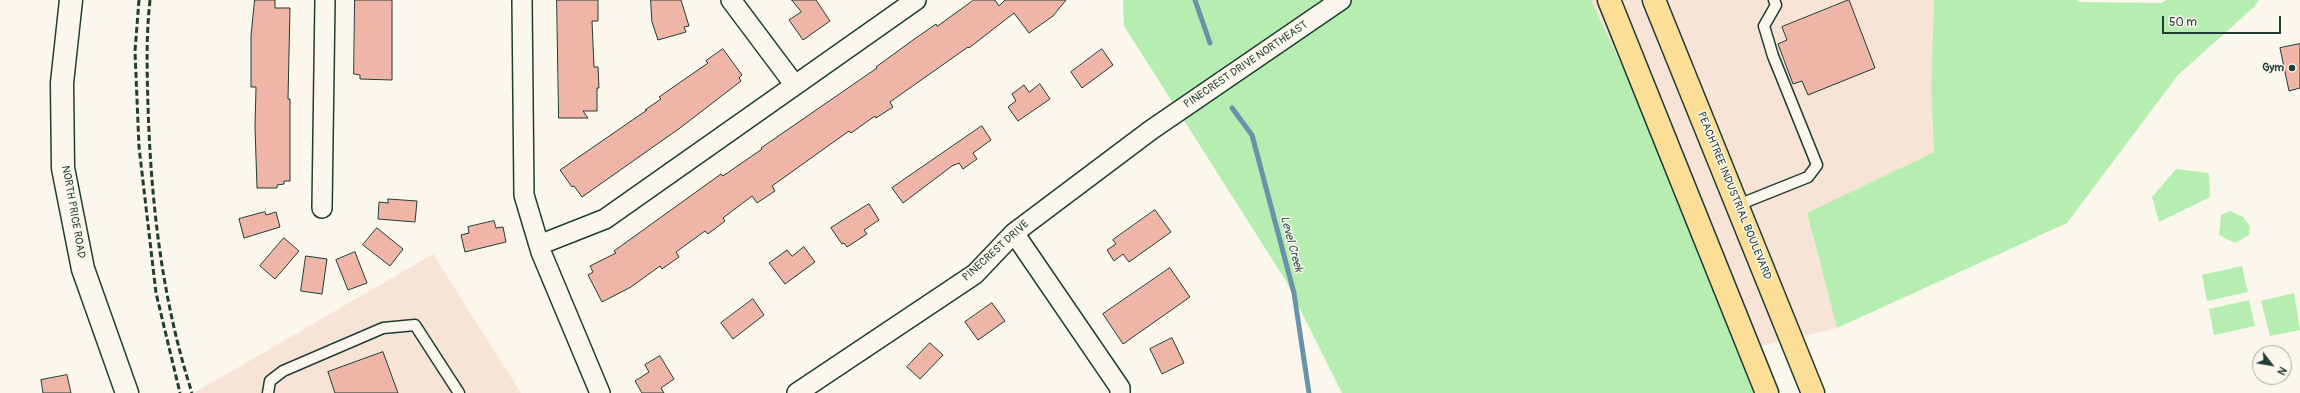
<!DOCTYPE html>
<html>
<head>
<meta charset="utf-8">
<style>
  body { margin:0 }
  #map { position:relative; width:2300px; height:393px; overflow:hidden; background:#fbf7ec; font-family:Pangolin,sans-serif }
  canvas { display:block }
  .north { position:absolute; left:2252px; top:345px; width:40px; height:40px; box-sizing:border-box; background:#fbf7ec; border:1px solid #a3ada2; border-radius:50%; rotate:121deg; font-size:11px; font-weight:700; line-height:16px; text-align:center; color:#1f3d34 }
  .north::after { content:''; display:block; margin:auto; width:14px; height:18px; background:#1f3d34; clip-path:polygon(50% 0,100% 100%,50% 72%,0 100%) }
  .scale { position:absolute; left:2162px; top:16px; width:119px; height:18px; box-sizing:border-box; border:2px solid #1f3d34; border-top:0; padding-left:5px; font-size:12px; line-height:14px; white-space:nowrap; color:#1f3d34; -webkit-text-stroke:3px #fbf7ec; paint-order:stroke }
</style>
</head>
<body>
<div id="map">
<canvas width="2300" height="393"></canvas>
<div class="north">N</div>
<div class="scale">50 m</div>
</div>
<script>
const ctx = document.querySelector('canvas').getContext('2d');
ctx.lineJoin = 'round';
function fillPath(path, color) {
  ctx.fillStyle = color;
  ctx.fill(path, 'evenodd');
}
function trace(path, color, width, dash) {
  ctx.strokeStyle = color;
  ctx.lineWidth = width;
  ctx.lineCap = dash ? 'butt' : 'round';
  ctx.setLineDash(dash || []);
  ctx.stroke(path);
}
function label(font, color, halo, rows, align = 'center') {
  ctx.font = font + ' Pangolin,sans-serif';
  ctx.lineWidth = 3;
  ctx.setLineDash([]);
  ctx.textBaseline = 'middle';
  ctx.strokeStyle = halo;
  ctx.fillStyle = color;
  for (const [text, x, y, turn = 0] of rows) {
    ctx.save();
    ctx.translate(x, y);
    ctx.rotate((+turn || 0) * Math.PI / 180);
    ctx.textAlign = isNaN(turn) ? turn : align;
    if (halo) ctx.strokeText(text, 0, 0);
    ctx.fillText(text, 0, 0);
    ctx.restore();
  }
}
fillPath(new Path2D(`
  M 1591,0 L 1934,0 L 1931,88 L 1934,152 L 1807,213 L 1837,328 L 1745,350 L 1649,124 Z
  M 433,254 L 521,393 L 194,393 Z`), '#f7e4d7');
fillPath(new Path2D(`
  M 1123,0 L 1591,0 L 1649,124 L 1764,393 L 1342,393 L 1286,281 L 1124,26 Z
  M 1934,0 L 2077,0 L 2079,2 L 2161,3 L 2167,0 L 2259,0 L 2254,7 L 2178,75 L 2067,223 L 1837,328 L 1807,213 L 1934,152 L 1931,88 Z
  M 2176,169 L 2209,173 L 2210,197 L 2159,222 L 2152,197 Z
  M 2230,211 L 2243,217 L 2250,226 L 2249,235 L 2235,243 L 2219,235 L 2221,215 Z
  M 2242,266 L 2248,292 L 2207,301 L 2202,275 Z
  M 2294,293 L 2300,330 L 2270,336 L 2261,301 Z
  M 2249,300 L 2255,326 L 2214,335 L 2209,309 Z`), '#b6eeb1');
trace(new Path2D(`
  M 1195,0 L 1210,43
  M 1232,108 L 1252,135 L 1294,293 L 1309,393`), '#6893a8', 5);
const building = new Path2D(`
  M 255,0 L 275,0 L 275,8 L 290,8 L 288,99 L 290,99 L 290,181 L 284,181 L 284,184 L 277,185 L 277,188 L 257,188 L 255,127 L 256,87 L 251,87 L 251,36 Z
  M 355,0 L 392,0 L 392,80 L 360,79 L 360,75 L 354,74 Z
  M 557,0 L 598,0 L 598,21 L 592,21 L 594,67 L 598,67 L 599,88 L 597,88 L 597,111 L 583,111 L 588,118 L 559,118 Z
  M 651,0 L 681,0 L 689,26 L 684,27 L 686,32 L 658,40 L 652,22 Z
  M 792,0 L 816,0 L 830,21 L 803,40 L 789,20 L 801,12 Z
  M 974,0 L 995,0 L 999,6 L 1005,0 L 1066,0 L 1053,16 L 1029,33 L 1014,13 L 969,48 L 968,47 L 890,102 L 893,107 L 876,118 L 875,116 L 851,133 L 849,131 L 772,186 L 775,191 L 757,203 L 752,196 L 723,218 L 725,221 L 708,234 L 705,231 L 676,252 L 679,257 L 662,269 L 660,266 L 631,287 L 602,302 L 588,275 L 593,272 L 590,266 L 616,253 L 614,251 L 721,174 L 723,176 L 762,149 L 761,148 L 877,68 L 876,67 L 913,40 L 936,24 L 937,26 Z
  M 1849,0 L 1875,68 L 1808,95 L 1802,81 L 1793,84 L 1778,44 L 1787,40 L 1782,27 Z
  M 2300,44 L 2300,88 L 2289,91 L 2280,48 Z
  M 723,49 L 742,75 L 739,78 L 741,81 L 680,128 L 582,197 L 574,186 L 572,187 L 560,170 L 647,110 L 645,110 L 661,99 L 659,97 L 708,63 L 706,61 Z
  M 1102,49 L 1113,65 L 1082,88 L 1071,72 Z
  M 1040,84 L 1050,99 L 1018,121 L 1008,107 L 1016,101 L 1012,94 L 1024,85 L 1029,92 Z
  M 982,126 L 991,140 L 973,153 L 977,159 L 963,169 L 959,163 L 952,166 L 903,203 L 892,188 Z
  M 388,199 L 417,201 L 415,222 L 378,219 L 379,202 L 388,203 Z
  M 869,204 L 879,220 L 864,230 L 867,234 L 847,247 L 844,243 L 842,244 L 831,228 Z
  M 1155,210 L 1171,232 L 1129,262 L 1123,254 L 1114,261 L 1107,250 L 1116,244 L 1113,240 Z
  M 265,212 L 266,215 L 276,212 L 280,227 L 244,238 L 239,219 Z
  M 494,221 L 496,228 L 503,227 L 506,242 L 465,252 L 461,235 L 469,233 L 468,227 Z
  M 377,228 L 403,249 L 390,266 L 363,245 Z
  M 284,238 L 299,251 L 275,279 L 260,266 Z
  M 804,247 L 815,262 L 785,284 L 769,263 L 787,250 L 792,256 Z
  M 355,252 L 367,283 L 348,290 L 336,260 Z
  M 306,256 L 327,259 L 322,294 L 301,291 Z
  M 1170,268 L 1190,297 L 1123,344 L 1103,314 Z
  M 753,299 L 764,315 L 733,339 L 721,323 Z
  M 992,303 L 1005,321 L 978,340 L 965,322 Z
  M 1172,338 L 1184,363 L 1162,374 L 1150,349 Z
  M 930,343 L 943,355 L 920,379 L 907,367 Z
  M 383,352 L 398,393 L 335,393 L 328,372 Z
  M 660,356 L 674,379 L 661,388 L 664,393 L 642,393 L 635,381 L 649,372 L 645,365 Z
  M 67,375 L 71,393 L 43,393 L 41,380 Z`);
fillPath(building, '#efb6a7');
trace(building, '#1f3d34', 1);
const lane = new Path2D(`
  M 1738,205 L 1808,177 L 1817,165 L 1773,56 L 1764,26 L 1776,5 L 1774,0
  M 268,393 L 270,381 L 283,371 L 383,328 L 415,325 L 459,393`);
const street = new Path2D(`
  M 522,0 L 524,195 L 541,252 L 600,393
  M 731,0 L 794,84
  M 322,208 L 325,0
  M 1014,233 L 1120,388 L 1120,393
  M 539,245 L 605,219 L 916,0
  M 797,393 L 975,274 L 1014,233 L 1151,130 L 1341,0`);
const secondary = new Path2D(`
  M 71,0 L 62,83 L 63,168 L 83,269 L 127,393`);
const highway = new Path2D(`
  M 1609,0 L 1767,393
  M 1654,0 L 1813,393`);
trace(lane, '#1f3d34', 13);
trace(street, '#1f3d34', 22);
trace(secondary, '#1f3d34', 25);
trace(highway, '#1f3d34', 25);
trace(lane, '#fbf7ec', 10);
trace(street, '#fbf7ec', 19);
trace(secondary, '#fbf7ec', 22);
trace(highway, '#fcde96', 22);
trace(new Path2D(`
  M 139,0 L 135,51 L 139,147 L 156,293 L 180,393
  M 150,0 C 146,36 147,70 148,106 C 151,203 162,300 192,393`), '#1f3d34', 3, [6, 3]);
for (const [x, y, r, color] of [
  [2292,68,4,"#1f3d34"]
]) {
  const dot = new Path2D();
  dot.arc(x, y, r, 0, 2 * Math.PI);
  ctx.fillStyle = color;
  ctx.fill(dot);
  trace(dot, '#fbf7ec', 1.5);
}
label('11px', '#1f3d34', '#fbf7ec', [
  ["PINECREST DRIVE NORTHEAST",1246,65,-34],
  ["PEACHTREE INDUSTRIAL BOULEVARD",1734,196,68],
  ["NORTH PRICE ROAD",73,212,80],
  ["PINECREST DRIVE",996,251,-42]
]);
label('bold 11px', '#1f3d34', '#fbf7ec', [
  ["Gym",2284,68]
], 'right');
label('italic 12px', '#375a5b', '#fbf7ec', [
  ["Level Creek",1291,244,75]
]);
</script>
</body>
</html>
